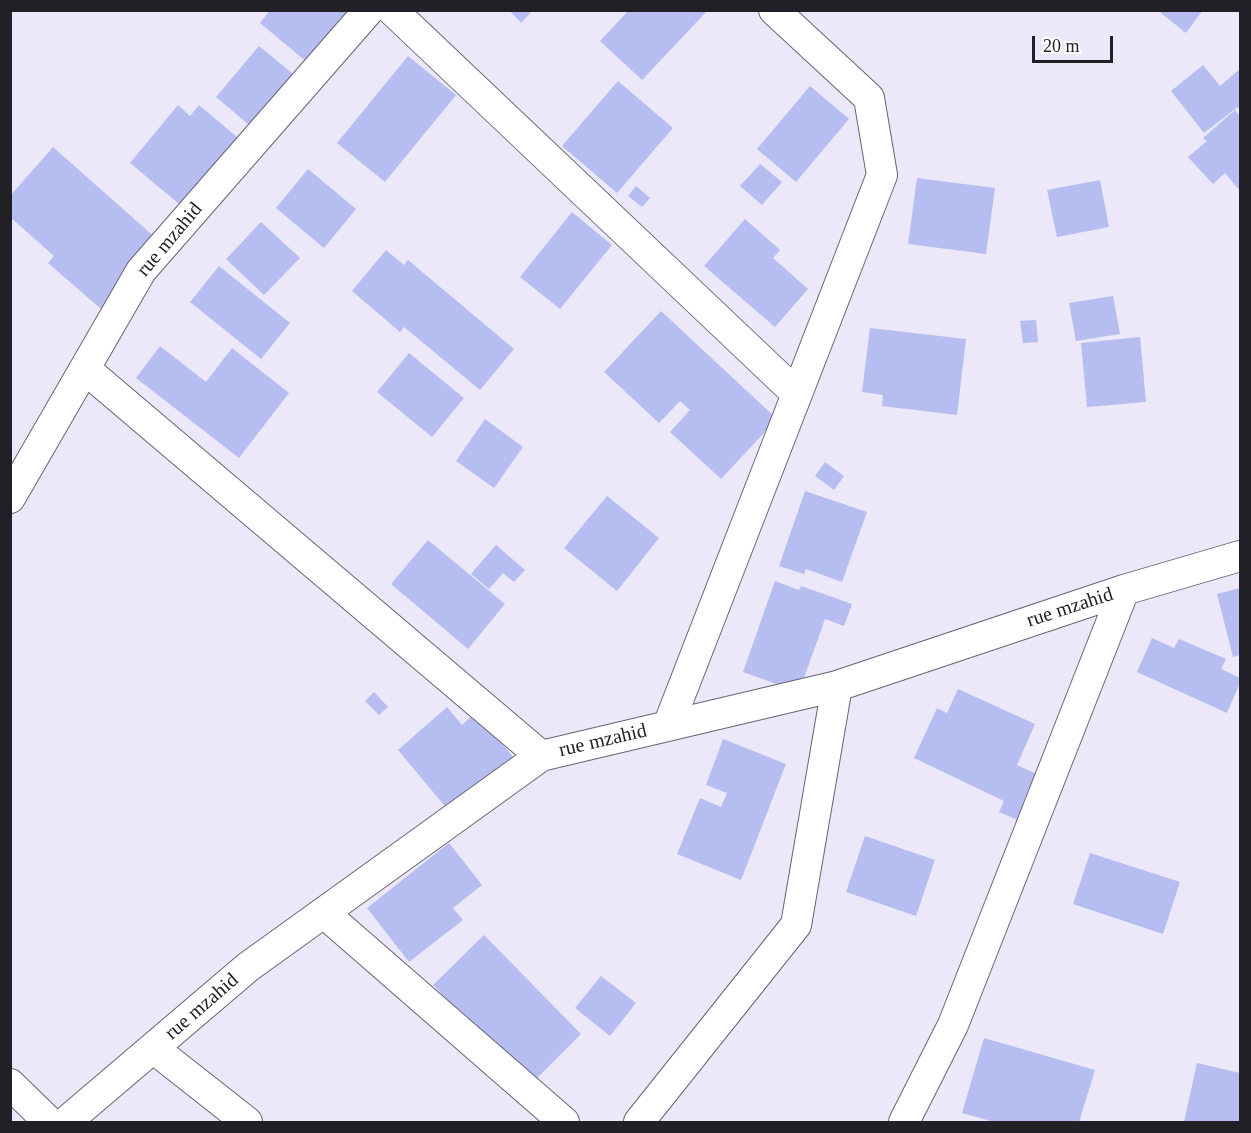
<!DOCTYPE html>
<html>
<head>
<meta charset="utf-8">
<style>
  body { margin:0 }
  #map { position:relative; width:1251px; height:1133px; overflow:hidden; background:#ece7f9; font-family:"Times New Roman",serif }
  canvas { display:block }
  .frame { position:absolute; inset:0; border:12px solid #222027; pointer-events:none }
  .scale { position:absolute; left:1032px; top:36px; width:81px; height:27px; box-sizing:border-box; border:3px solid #222027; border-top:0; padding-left:8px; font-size:18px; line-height:21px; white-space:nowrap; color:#222027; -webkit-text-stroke:4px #fff; paint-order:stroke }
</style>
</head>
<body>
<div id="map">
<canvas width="1251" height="1133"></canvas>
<div class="frame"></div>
<div class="scale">20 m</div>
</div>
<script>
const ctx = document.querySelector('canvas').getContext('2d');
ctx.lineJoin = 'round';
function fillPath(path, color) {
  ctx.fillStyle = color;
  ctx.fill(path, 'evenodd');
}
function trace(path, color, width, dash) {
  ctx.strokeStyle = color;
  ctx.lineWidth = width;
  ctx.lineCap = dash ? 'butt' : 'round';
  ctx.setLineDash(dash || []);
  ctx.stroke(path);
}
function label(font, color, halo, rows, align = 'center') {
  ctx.font = font + ' "Times New Roman",serif';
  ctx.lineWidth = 6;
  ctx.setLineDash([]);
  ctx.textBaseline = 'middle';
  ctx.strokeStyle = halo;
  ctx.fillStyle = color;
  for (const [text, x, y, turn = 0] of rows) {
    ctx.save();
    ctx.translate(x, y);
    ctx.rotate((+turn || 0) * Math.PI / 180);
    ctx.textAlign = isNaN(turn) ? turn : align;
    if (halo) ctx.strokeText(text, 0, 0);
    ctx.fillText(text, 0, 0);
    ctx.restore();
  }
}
fillPath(new Path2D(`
  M 270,10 L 372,10 L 326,78 L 260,23 Z
  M 509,10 L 533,10 L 521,23 Z
  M 629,10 L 708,10 L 642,80 L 600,41 Z
  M 1157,10 L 1203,10 L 1186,33 Z
  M 259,46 L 309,87 L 266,139 L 216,97 Z
  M 408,56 L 456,95 L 385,182 L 337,143 Z
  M 1203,65 L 1220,86 L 1240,69 L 1240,111 L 1238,107 L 1239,106 L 1204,133 L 1171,91 Z
  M 618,81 L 673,128 L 617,193 L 562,146 Z
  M 810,86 L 849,119 L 796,182 L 757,149 Z
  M 178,105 L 190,116 L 199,105 L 251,149 L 191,214 L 130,163 Z
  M 1235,110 L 1240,116 L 1240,191 L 1225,173 L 1213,184 L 1188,157 L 1207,141 L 1203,138 Z
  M 53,147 L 167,248 L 108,315 L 48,263 L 54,256 L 10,217 L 10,196 Z
  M 760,164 L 782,182 L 762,205 L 740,186 Z
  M 308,169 L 356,209 L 324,248 L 276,208 Z
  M 917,178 L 995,188 L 986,254 L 908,244 Z
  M 1100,180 L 1109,227 L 1057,237 L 1047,190 Z
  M 636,186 L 650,198 L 642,207 L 628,196 Z
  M 572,212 L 612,245 L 560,309 L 520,277 Z
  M 745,219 L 780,250 L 773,258 L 808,289 L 775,327 L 704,266 Z
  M 261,222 L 300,258 L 264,295 L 226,259 Z
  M 386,250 L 404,265 L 408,260 L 514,349 L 480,390 L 404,327 L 400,332 L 352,291 Z
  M 219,266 L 290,323 L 261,359 L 190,302 Z
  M 1113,296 L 1120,334 L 1076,341 L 1069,303 Z
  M 661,311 L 777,419 L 721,479 L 670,432 L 690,410 L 680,401 L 659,423 L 604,372 Z
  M 1036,320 L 1038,342 L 1023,343 L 1020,321 Z
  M 870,328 L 966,339 L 957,415 L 882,406 L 883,395 L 862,392 Z
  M 1140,337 L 1146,402 L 1087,407 L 1081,343 Z
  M 160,346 L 206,382 L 232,348 L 289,393 L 239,458 L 136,378 Z
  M 409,353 L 464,398 L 432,437 L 377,392 Z
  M 485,419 L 523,447 L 494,488 L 456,461 Z
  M 825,462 L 844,476 L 834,490 L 815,476 Z
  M 805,491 L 867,512 L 842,582 L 806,569 L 804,574 L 779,566 Z
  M 607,496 L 659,538 L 617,591 L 564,548 Z
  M 428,540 L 505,604 L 468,649 L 391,584 Z
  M 496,545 L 525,570 L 514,582 L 503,573 L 489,589 L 471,574 Z
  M 775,581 L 799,590 L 801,586 L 852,604 L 844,626 L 825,619 L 799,692 L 743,672 Z
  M 1240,588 L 1240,655 L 1233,657 L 1217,594 Z
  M 1152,638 L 1174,648 L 1179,639 L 1226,659 L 1221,669 L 1240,678 L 1240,683 L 1227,713 L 1137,672 Z
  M 958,689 L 1035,724 L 1017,765 L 1054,782 L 1034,827 L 999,812 L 1004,801 L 914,758 L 937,708 L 947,713 Z
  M 374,692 L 388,707 L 379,715 L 365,701 Z
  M 447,707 L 462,725 L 475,713 L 516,760 L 449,811 L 398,750 Z
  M 723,739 L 786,764 L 741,880 L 677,854 L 700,798 L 721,807 L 727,793 L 706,785 Z
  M 865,836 L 935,860 L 916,916 L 846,892 Z
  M 449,843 L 482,885 L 453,908 L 463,920 L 409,962 L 367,908 Z
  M 1090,853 L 1180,882 L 1163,934 L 1073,904 Z
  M 484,935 L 581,1034 L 531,1084 L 433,985 Z
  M 601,976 L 636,1003 L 610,1036 L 575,1008 Z
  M 984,1038 L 1095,1070 L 1079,1122 L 994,1122 L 962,1113 Z
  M 1197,1063 L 1240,1073 L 1240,1122 L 1184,1122 Z`), '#b6bef1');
const street = new Path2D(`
  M 392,10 L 797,394
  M 85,369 L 541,756
  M 10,498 L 141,271 L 369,10
  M 668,726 L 882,175 L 869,98 L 774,10
  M 324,913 L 564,1122
  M 153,1048 L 247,1122
  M 10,1084 L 49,1122
  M 66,1122 L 248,967 L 541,756 L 837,686 L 1124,590 L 1240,556
  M 639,1122 L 796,925 L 837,686
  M 904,1122 L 953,1025 L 1124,590`);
trace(street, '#696474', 32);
trace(street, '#fff', 30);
label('20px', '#222027', '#fff', [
  ["rue mzahid",170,240,-50],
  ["rue mzahid",1070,608,-18],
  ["rue mzahid",603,741,-13],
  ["rue mzahid",202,1007,-41]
]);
</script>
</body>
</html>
